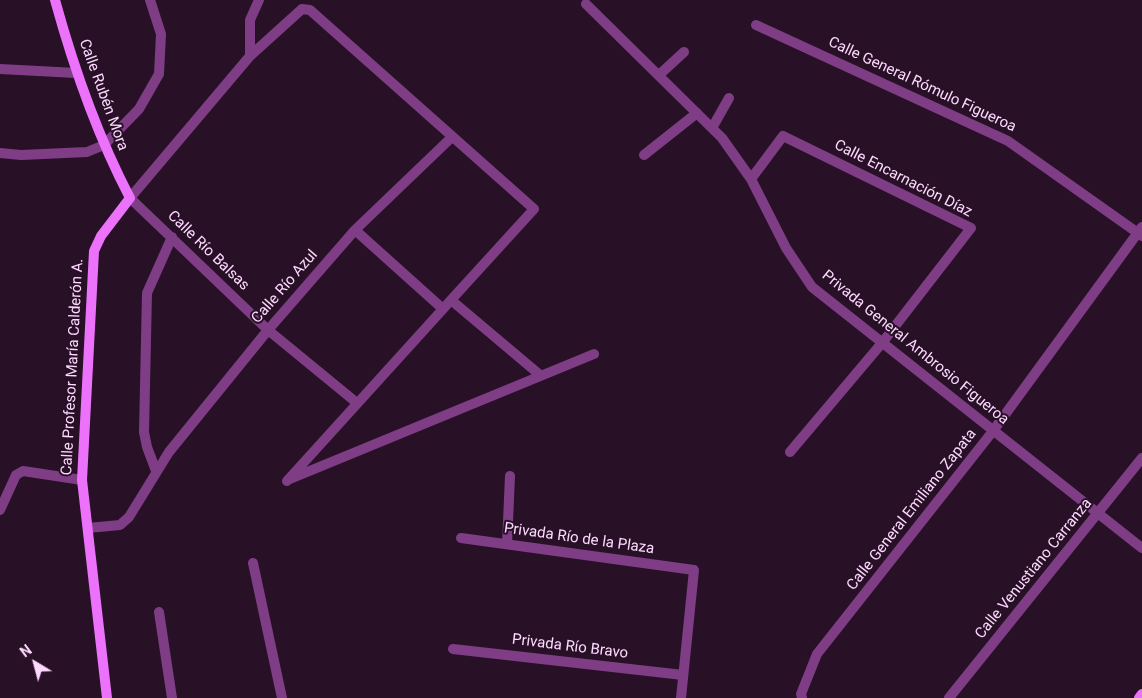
<!DOCTYPE html>
<html>
<head>
<meta charset="utf-8">
<style>
  body { margin:0 }
  #map { position:relative; width:1142px; height:698px; overflow:hidden; background:#281127; font-family:Roboto,sans-serif }
  canvas { display:block }
  .north { position:absolute; left:10px; top:638px; width:50px; height:50px; -webkit-text-stroke:4px #281127; paint-order:stroke; rotate:323deg; font-size:14px; font-weight:700; line-height:20px; text-align:center; color:#fdd9fe }
  .north::after { content:''; display:block; margin:auto; width:18px; height:22px; background:#fdd9fe; clip-path:polygon(50% 0,100% 100%,50% 72%,0 100%) }
</style>
</head>
<body>
<div id="map">
<canvas width="1142" height="698"></canvas>
<div class="north">N</div>
</div>
<script>
const ctx = document.querySelector('canvas').getContext('2d');
ctx.lineJoin = 'round';
function trace(path, color, width, dash) {
  ctx.strokeStyle = color;
  ctx.lineWidth = width;
  ctx.lineCap = dash ? 'butt' : 'round';
  ctx.setLineDash(dash || []);
  ctx.stroke(path);
}
function label(font, color, halo, rows, align = 'center') {
  ctx.font = font + ' Roboto,sans-serif';
  ctx.lineWidth = 4;
  ctx.setLineDash([]);
  ctx.textBaseline = 'middle';
  ctx.strokeStyle = halo;
  ctx.fillStyle = color;
  for (const [text, x, y, turn = 0] of rows) {
    ctx.save();
    ctx.translate(x, y);
    ctx.rotate((+turn || 0) * Math.PI / 180);
    ctx.textAlign = isNaN(turn) ? turn : align;
    if (halo) ctx.strokeText(text, 0, 0);
    ctx.fillText(text, 0, 0);
    ctx.restore();
  }
}
trace(new Path2D(`
  M 586,4 L 722,138 L 751,179 L 786,248 L 812,287 L 1142,548
  M 756,25 L 1008,141 L 1142,236
  M 250,56 L 250,20 L 259,0
  M 0,69 L 76,73
  M 659,75 L 684,52
  M 712,128 L 729,98
  M 0,153 L 21,155 L 87,152 L 104,145 L 139,109 L 159,74 L 161,34 L 150,0
  M 644,155 L 697,113
  M 751,179 L 783,136 L 971,228 L 882,343 L 790,452
  M 355,230 L 443,309
  M 451,300 L 540,375
  M 156,471 L 147,447 L 144,432 L 147,293 L 172,237
  M 290,479 L 594,354
  M 287,481 L 443,309 L 451,300 L 534,209 L 310,10 L 302,9 L 250,56 L 130,198 L 268,330 L 357,403
  M 0,510 L 16,475 L 23,471 L 82,480
  M 88,528 L 120,525 L 129,517 L 169,452 L 268,330 L 355,230 L 452,137
  M 461,538 L 694,570 L 681,698
  M 507,544 L 510,476
  M 253,563 L 282,698
  M 159,612 L 172,698
  M 453,649 L 683,675
  M 802,698 L 801,694 L 817,654 L 993,431 L 1142,227
  M 949,698 L 1142,458`), '#7f3d86', 10);
trace(new Path2D(`
  M 55,0 C 74,69 97,135 130,198 L 101,236 L 94,251 L 82,480 L 107,698
  M 1139,698 L 1142,694`), '#ec72fc', 10);
label('15px', '#fdd9fe', '#281127', [
  ["Calle General Rómulo Figueroa",922,85,25],
  ["Calle Rubén Mora",103,95,70],
  ["Calle Encarnación Díaz",903,179,27],
  ["Calle Río Balsas",208,251,44],
  ["Calle Río Azul",285,287,-49],
  ["Privada General Ambrosio Figueroa",915,348,39],
  ["Calle Profesor María Calderón A.",73,367,-87],
  ["Calle General Emiliano Zapata",912,510,-52],
  ["Privada Río de la Plaza",579,539,8],
  ["Calle Venustiano Carranza",1034,569,-51],
  ["Privada Río Bravo",570,647,7]
]);
</script>
</body>
</html>
